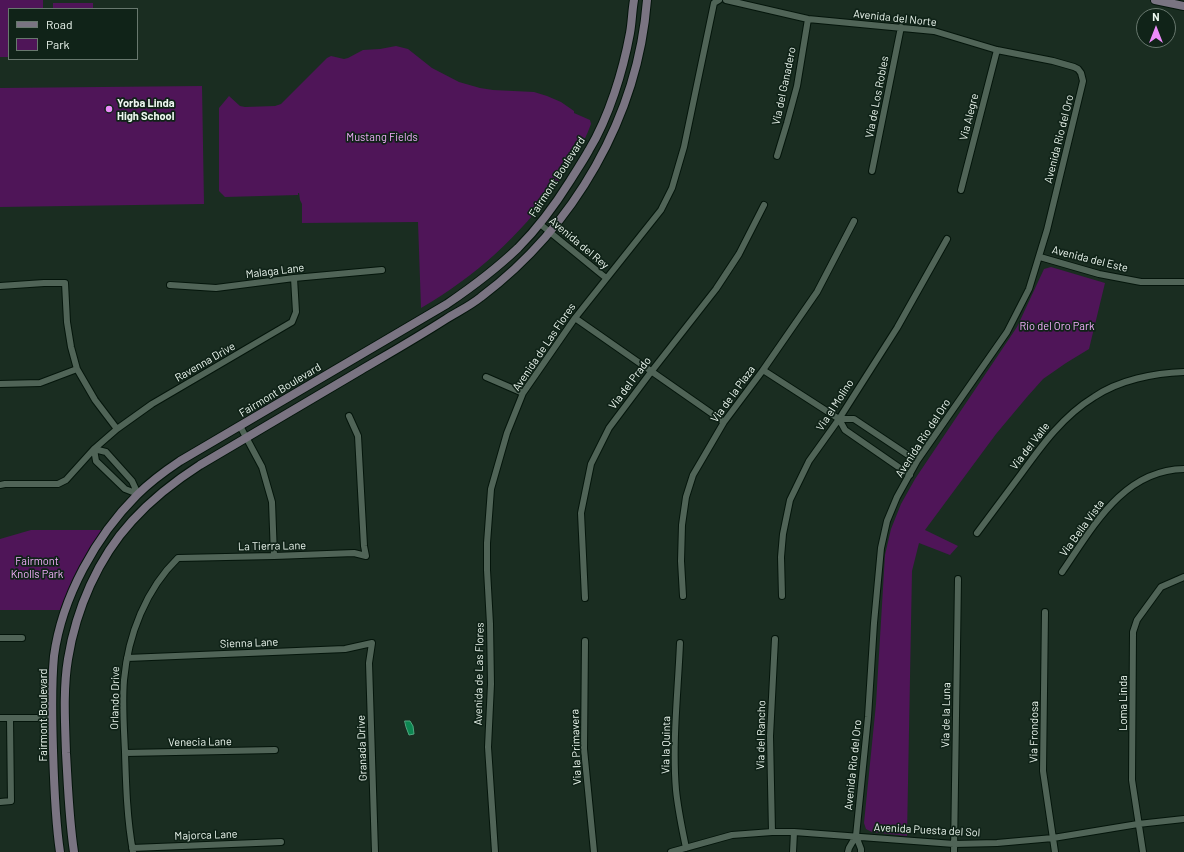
<!DOCTYPE html>
<html>
<head>
<meta charset="utf-8">
<style>
  body { margin:0 }
  #map { position:relative; width:1184px; height:852px; overflow:hidden; background:#1a2d21; font-family:Barlow,sans-serif }
  canvas { display:block }
  .legend { position:absolute; left:8px; top:8px; width:130px; height:52px; box-sizing:border-box; background:#102318; border:1px solid #68786e; margin:0; padding:5px 7px; list-style:none; font-size:12px; color:#ecf7ef }
  .legend li { display:flex; align-items:center; gap:8px; height:20px }
  .legend b { width:20px; border:1px solid #68786e }
  .north { position:absolute; left:1136px; top:8px; width:40px; height:40px; box-sizing:border-box; background:#102318; border:1px solid #68786e; border-radius:50%; rotate:0deg; font-size:11px; font-weight:700; line-height:16px; text-align:center; color:#ecf7ef }
  .north::after { content:''; display:block; margin:auto; width:14px; height:18px; background:#ec8cfa; clip-path:polygon(50% 0,100% 100%,50% 72%,0 100%) }
</style>
</head>
<body>
<div id="map">
<canvas width="1184" height="852"></canvas>
<ul class="legend">
<li><b style="height:5px;background:#7a7482"></b>Road</li>
<li><b style="height:11px;background:#4f1558"></b>Park</li>
</ul>
<div class="north">N</div>
</div>
<script>
const ctx = document.querySelector('canvas').getContext('2d');
ctx.lineJoin = 'round';
function fillPath(path, color) {
  ctx.fillStyle = color;
  ctx.fill(path, 'evenodd');
}
function trace(path, color, width, dash) {
  ctx.strokeStyle = color;
  ctx.lineWidth = width;
  ctx.lineCap = dash ? 'butt' : 'round';
  ctx.setLineDash(dash || []);
  ctx.stroke(path);
}
function label(font, color, halo, rows, align = 'center') {
  ctx.font = font + ' Barlow,sans-serif';
  ctx.lineWidth = 3.5;
  ctx.setLineDash([]);
  ctx.textBaseline = 'middle';
  ctx.strokeStyle = halo;
  ctx.fillStyle = color;
  for (const [text, x, y, turn = 0] of rows) {
    ctx.save();
    ctx.translate(x, y);
    ctx.rotate((+turn || 0) * Math.PI / 180);
    ctx.textAlign = isNaN(turn) ? turn : align;
    if (halo) ctx.strokeText(text, 0, 0);
    ctx.fillText(text, 0, 0);
    ctx.restore();
  }
}
fillPath(new Path2D(`
  M 0,0 L 43,0 L 43,9 L 9,9 L 9,57 L 0,57 Z
  M 53,3 L 93,3 L 93,9 L 53,9 Z
  M 396,46 L 408,49 L 432,68 L 459,82 L 480,88 L 493,90 L 534,92 L 547,96 L 561,102 L 574,111 L 574,113 L 590,120 L 591,124 C 583,146 570,166 556,185 C 519,237 476,276 421,308 L 418,222 L 302,223 L 302,204 L 300,200 L 299,193 L 298,193 L 298,195 L 225,197 L 219,191 L 219,108 L 229,96 L 240,106 L 245,107 L 275,106 L 281,104 L 327,58 L 331,56 L 344,59 L 348,58 L 363,50 L 380,49 Z
  M 202,86 L 204,204 L 0,207 L 0,88 Z
  M 1051,267 L 1105,283 L 1089,349 L 1066,363 L 1043,379 L 1027,397 L 996,434 L 925,530 L 958,546 L 950,555 L 919,543 L 912,571 L 907,836 L 872,832 L 866,829 L 864,823 L 876,704 L 885,555 L 891,529 L 901,504 L 915,479 L 1017,327 L 1044,269 Z
  M 31,530 L 102,530 L 80,565 L 60,610 L 0,610 L 0,539 Z`), '#4f1558');
const water = new Path2D(`
  M 405,721 L 410,721 L 413,726 L 414,734 L 409,735 L 406,727 Z`);
fillPath(water, '#0d8651');
trace(water, '#50a880', 1);
const street = new Path2D(`
  M 726,0 L 808,19 L 934,31 L 997,50 L 1053,61 L 1074,67 L 1078,69 L 1081,73 L 1083,81 L 1047,230 L 1029,289 L 1007,332 L 917,461 L 897,497 L 887,521 L 881,548 L 874,623 L 868,717 L 856,836 L 849,848 L 848,852
  M 777,156 L 787,123 L 797,86 L 808,19
  M 872,171 L 901,27
  M 961,190 L 997,50
  M 540,224 L 606,278
  M 1040,257 L 1099,274 L 1141,282 L 1184,282
  M 170,285 L 216,288 L 294,278 L 382,270
  M 0,286 L 44,283 L 65,283 L 67,322 L 71,347 L 77,369 L 95,400 L 117,429
  M 575,318 L 724,422
  M 763,370 L 839,419 L 845,430 L 910,475
  M 486,377 L 523,393
  M 0,384 L 40,383 L 77,369
  M 839,419 L 854,419 L 917,461
  M 240,426 L 262,467 L 272,502 L 274,556
  M 94,449 L 96,461 L 125,489 L 138,494
  M 94,449 L 106,452 L 132,481 L 138,494
  M 0,485 L 5,484 L 58,484 L 66,480 L 94,449 L 117,429 L 152,404 L 292,322 L 296,312 L 294,278
  M 977,533 C 992,513 1006,494 1021,474 C 1042,445 1063,416 1094,397 C 1119,380 1154,373 1184,372
  M 1062,572 C 1093,527 1123,470 1184,469
  M 683,596 L 681,561 L 682,525 L 686,497 L 693,475 L 724,422 L 763,370 L 817,292 L 854,221
  M 782,596 L 781,557 L 783,534 L 790,500 L 809,461 L 839,419 L 897,328 L 947,239
  M 585,598 L 581,513 L 591,464 L 609,428 L 651,372 L 716,289 L 739,254 L 764,205
  M 1045,612 L 1043,771 L 1055,852
  M 0,638 L 22,638
  M 585,641 L 584,749 L 594,852
  M 680,643 C 678,691 672,742 676,790 C 678,810 682,828 686,848
  M 127,658 L 345,649 L 372,643 L 369,663 L 375,852
  M 0,718 L 52,718
  M 125,753 L 275,750
  M 0,802 L 11,801 L 10,719
  M 772,832 L 770,736 L 775,639
  M 856,836 L 861,849 L 861,852
  M 132,848 L 281,842
  M 133,852 C 127,819 126,786 125,752 C 124,728 122,704 124,680 C 128,635 146,589 178,558 L 274,556 L 354,553 L 366,556 L 364,546 L 358,436 L 349,416
  M 495,852 L 488,747 L 491,684 L 490,624 L 487,570 L 487,543 L 491,489 L 507,433 L 523,393 L 575,318 L 661,210 L 672,188 L 684,147 L 714,3 L 719,0
  M 671,852 L 732,835 L 772,832 L 794,832 L 954,844 L 997,843 L 1053,838 L 1138,824 L 1184,819
  M 793,852 L 794,832
  M 954,852 L 958,579
  M 1143,852 L 1132,780 L 1133,632 L 1137,620 L 1161,587 L 1184,577`);
const secondary = new Path2D(`
  M 1155,0 L 1184,6
  M 60,852 C 55,819 54,783 53,750 C 52,718 51,687 54,656 C 62,597 96,536 137,495 C 150,482 165,471 180,461 L 447,304 C 472,287 496,269 518,248 C 538,228 555,205 570,181 C 576,171 583,161 589,150 C 609,117 623,71 630,33 C 632,22 632,11 634,0
  M 74,852 C 69,819 68,786 66,753 C 65,722 63,689 68,659 C 76,609 98,558 132,521 C 152,499 175,481 200,465 C 254,433 307,402 361,370 C 390,353 418,337 446,319 C 457,312 470,306 481,297 C 574,227 638,117 647,0`);
trace(street, '#04150b', 8);
trace(secondary, '#04150b', 10);
trace(street, '#506457', 6);
trace(secondary, '#7a7482', 8);
for (const [x, y, r, color] of [
  [109,109,4,"#ec8cfa"]
]) {
  const dot = new Path2D();
  dot.arc(x, y, r, 0, 2 * Math.PI);
  ctx.fillStyle = color;
  ctx.fill(dot);
  trace(dot, '#102318', 1.5);
}
label('11px', '#ecf7ef', '#102318', [
  ["Avenida del Norte",895,18,6],
  ["Via del Ganadero",784,86,-78],
  ["Via de Los Robles",877,97,-79],
  ["Via Alegre",969,117,-76],
  ["Avenida Rio del Oro",1059,139,-76],
  ["Fairmont Boulevard",557,177,-57],
  ["Avenida del Rey",579,243,40],
  ["Avenida del Este",1090,259,14],
  ["Malaga Lane",275,271,-7],
  ["Avenida de Las Flores",544,347,-56],
  ["Ravenna Drive",205,362,-30],
  ["Via del Prado",630,383,-53],
  ["Fairmont Boulevard",280,390,-31],
  ["Via de la Plaza",733,394,-54],
  ["Via el Molino",835,405,-57],
  ["Avenida Rio del Oro",923,438,-57],
  ["Via del Valle",1030,446,-52],
  ["Via Bella Vista",1082,528,-54],
  ["La Tierra Lane",272,546,-1],
  ["Sienna Lane",249,643,-2],
  ["Avenida de Las Flores",479,674,-89],
  ["Orlando Drive",115,698,-89],
  ["Loma Linda",1123,703,-90],
  ["Fairmont Boulevard",43,715,-90],
  ["Via de la Luna",946,715,-89],
  ["Via Frondosa",1034,732,-89],
  ["Via del Rancho",761,735,-89],
  ["Venecia Lane",200,742,-1],
  ["Via la Quinta",666,745,-89],
  ["Via la Primavera",576,747,-92],
  ["Granada Drive",362,748,-92],
  ["Avenida Rio del Oro",853,765,-84],
  ["Avenida Puesta del Sol",927,830,3],
  ["Majorca Lane",206,835,-2]
]);
label('bold 11px', '#ecf7ef', '#102318', [
  ["Yorba Linda",117,103],
  ["High School",117,116]
], 'left');
label('11px', '#f2affb', '#102318', [
  ["Mustang Fields",382,137],
  ["Rio del Oro Park",1057,326],
  ["Fairmont",37,561],
  ["Knolls Park",37,574]
]);
</script>
</body>
</html>
